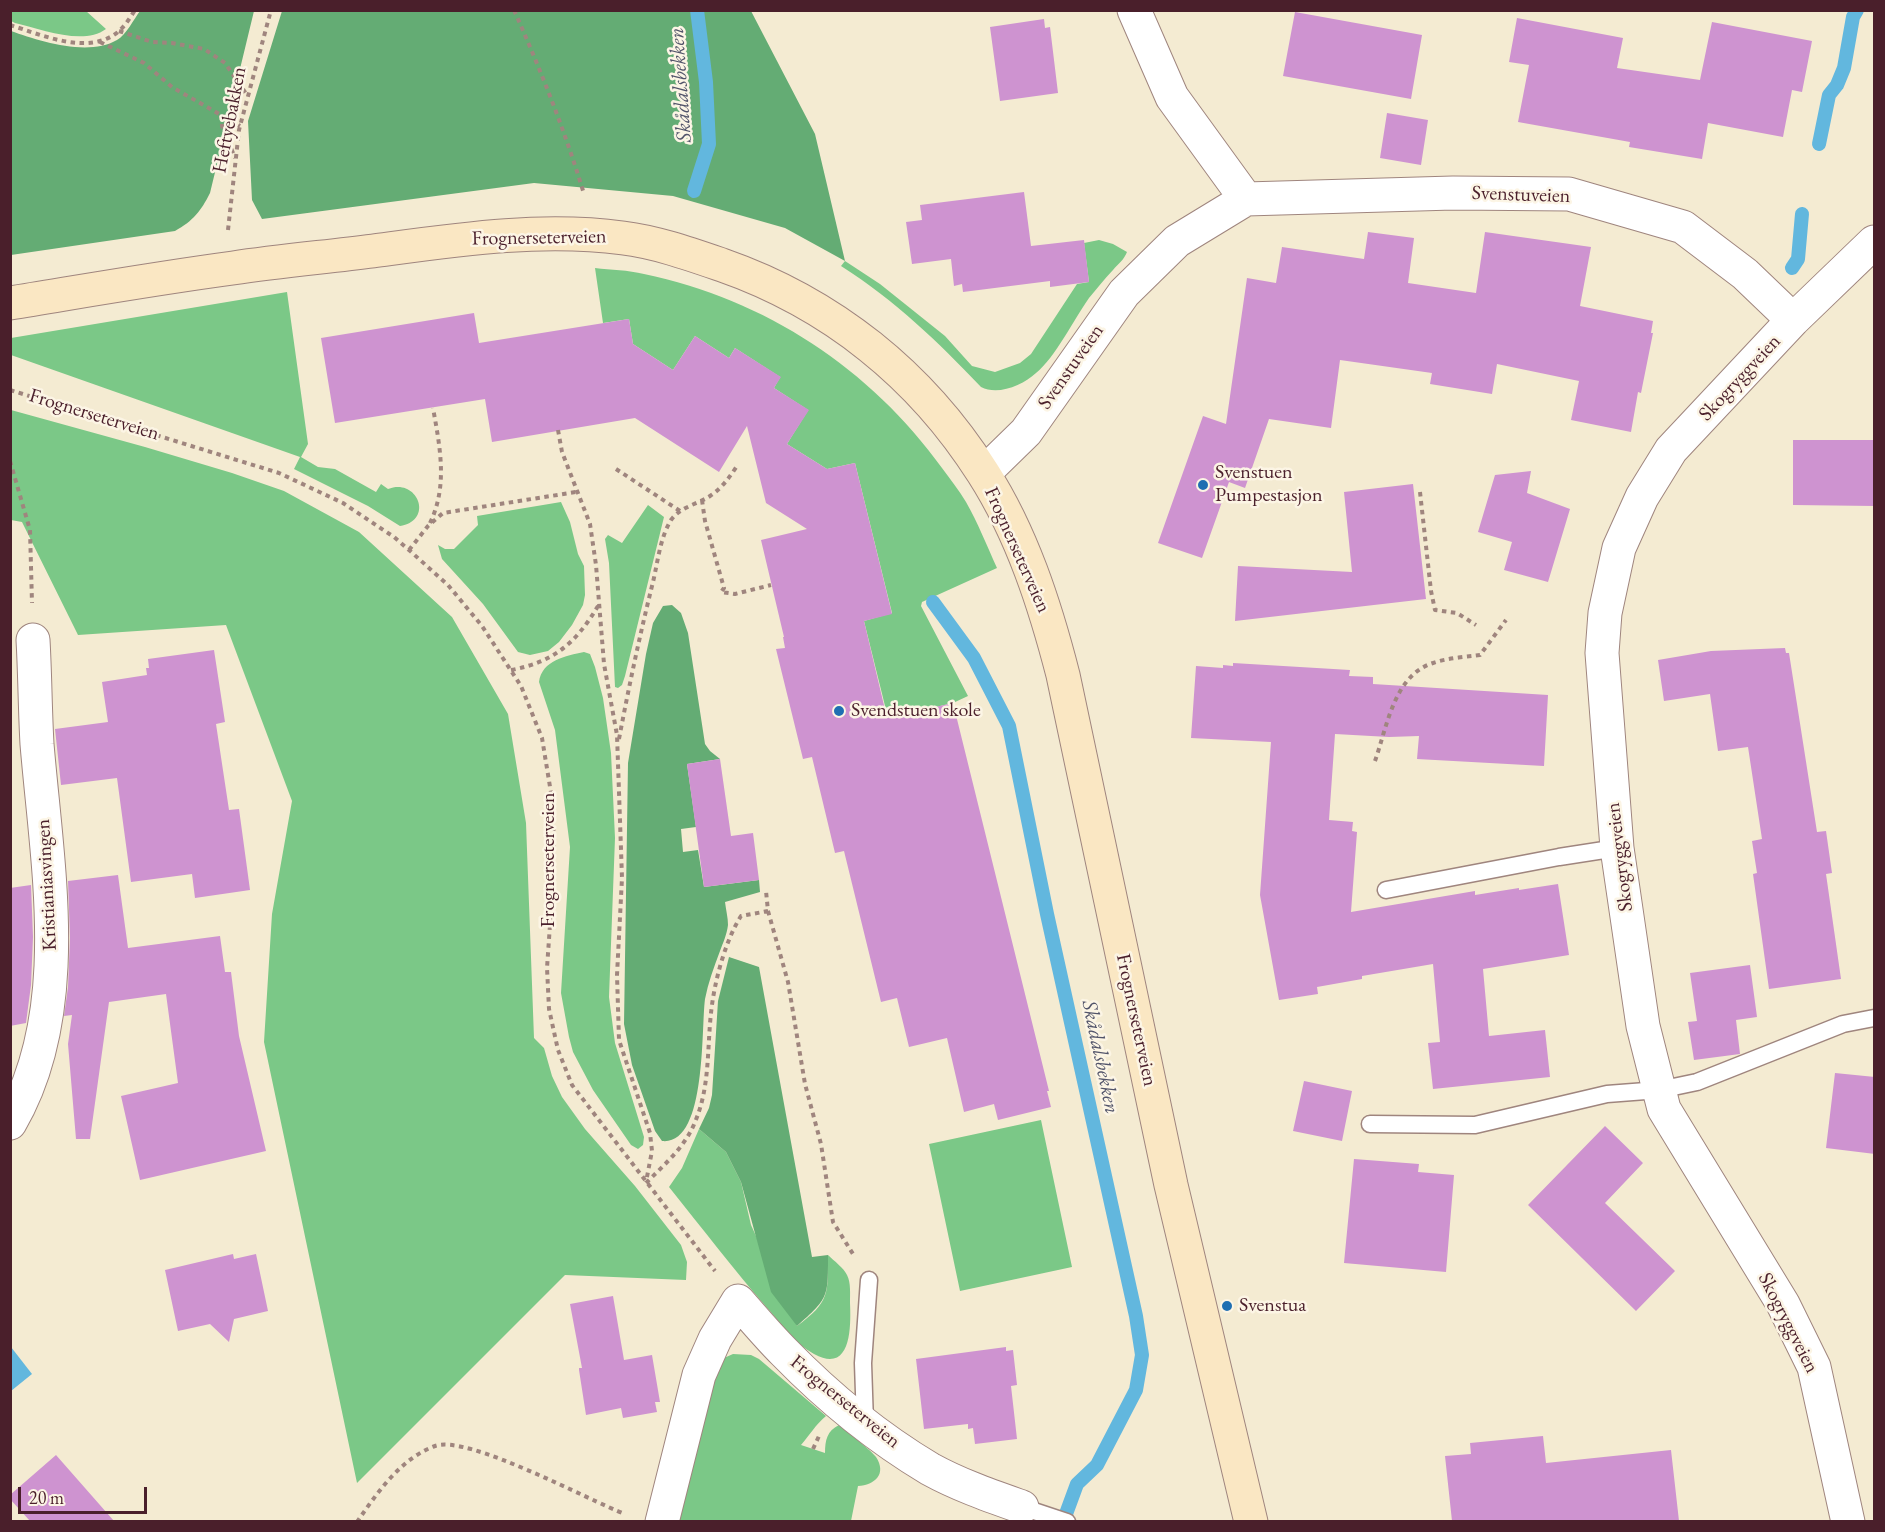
<!DOCTYPE html>
<html>
<head>
<meta charset="utf-8">
<style>
  body { margin:0 }
  #map { position:relative; width:1885px; height:1532px; overflow:hidden; background:#f4ebd2; font-family:"EB Garamond",serif }
  canvas { display:block }
  .frame { position:absolute; inset:0; border:12px solid #4a1f2b; pointer-events:none }
  .scale { position:absolute; left:18px; top:1487px; width:129px; height:27px; box-sizing:border-box; border:3px solid #4a1f2b; border-top:0; padding-left:8px; font-size:18px; line-height:21px; white-space:nowrap; color:#4a1f2b; -webkit-text-stroke:4px #fcf5e5; paint-order:stroke }
</style>
</head>
<body>
<div id="map">
<canvas width="1885" height="1532"></canvas>
<div class="frame"></div>
<div class="scale">20 m</div>
</div>
<script>
const ctx = document.querySelector('canvas').getContext('2d');
ctx.lineJoin = 'round';
function fillPath(path, color) {
  ctx.fillStyle = color;
  ctx.fill(path, 'evenodd');
}
function trace(path, color, width, dash) {
  ctx.strokeStyle = color;
  ctx.lineWidth = width;
  ctx.lineCap = dash ? 'butt' : 'round';
  ctx.setLineDash(dash || []);
  ctx.stroke(path);
}
function label(font, color, halo, rows, align = 'center') {
  ctx.font = font + ' "EB Garamond",serif';
  ctx.lineWidth = 5;
  ctx.setLineDash([]);
  ctx.textBaseline = 'middle';
  ctx.strokeStyle = halo;
  ctx.fillStyle = color;
  for (const [text, x, y, turn = 0] of rows) {
    ctx.save();
    ctx.translate(x, y);
    ctx.rotate((+turn || 0) * Math.PI / 180);
    ctx.textAlign = isNaN(turn) ? turn : align;
    if (halo) ctx.strokeText(text, 0, 0);
    ctx.fillText(text, 0, 0);
    ctx.restore();
  }
}
fillPath(new Path2D(`
  M 11,10 L 86,11 L 106,29 C 83,46 41,29 15,23 L 11,21 Z
  M 1099,240 L 1113,244 L 1127,252 C 1124,260 1118,264 1113,270 C 1104,279 1097,289 1089,298 C 1074,319 1055,358 1036,373 C 1023,385 998,396 981,387 C 936,340 897,302 841,266 L 845,261 L 880,284 L 945,336 L 972,366 L 995,372 L 1020,363 L 1031,354 L 1077,284 L 1089,282 L 1084,243 Z
  M 595,268 C 611,270 628,270 644,274 C 765,299 871,369 942,468 C 950,479 959,490 966,502 C 978,523 987,546 997,568 L 922,602 L 921,606 L 968,696 L 953,703 L 888,718 L 864,621 L 892,613 L 855,463 L 827,469 L 787,444 L 808,410 L 774,388 L 780,377 L 735,348 L 729,358 L 695,336 L 673,370 L 633,344 L 629,319 L 603,323 Z
  M 287,292 L 308,444 L 301,457 L 318,467 L 335,469 L 376,492 L 381,484 L 388,489 C 417,477 435,520 400,526 L 368,506 L 294,469 L 300,457 L 11,355 L 11,338 Z
  M 11,410 L 145,447 L 232,473 L 284,491 L 359,532 L 452,617 L 508,714 L 526,823 L 534,1038 L 544,1048 L 552,1076 L 562,1097 L 585,1129 L 635,1186 L 681,1245 L 687,1262 L 686,1280 L 565,1275 L 357,1483 L 264,1042 L 272,914 L 292,801 L 226,625 L 78,635 L 22,522 L 11,520 Z
  M 561,502 L 570,522 L 578,554 L 584,566 L 585,595 L 583,605 L 572,625 L 559,642 L 548,651 L 530,655 L 518,652 L 483,604 L 442,559 L 438,545 L 445,549 L 454,549 L 478,525 L 477,516 Z
  M 648,505 L 664,517 L 625,676 L 622,685 L 618,688 L 615,687 L 609,563 L 605,539 L 608,535 L 622,543 Z
  M 584,652 L 590,654 L 595,667 L 603,698 L 611,753 L 615,838 L 609,997 L 615,1043 L 644,1137 L 643,1145 L 638,1149 L 631,1145 L 593,1090 L 573,1052 L 569,1037 L 561,993 L 570,847 L 555,730 L 539,682 C 542,660 566,656 584,652 Z
  M 1041,1120 L 1072,1267 L 960,1291 L 929,1144 Z
  M 699,1129 L 726,1152 L 741,1182 L 751,1225 L 797,1326 C 830,1302 828,1293 828,1255 C 834,1261 844,1268 847,1275 C 851,1282 850,1295 850,1303 C 851,1325 852,1375 814,1354 C 795,1344 782,1325 768,1309 C 734,1270 702,1228 669,1187 L 682,1168 Z
  M 733,1354 L 751,1355 L 759,1359 L 826,1416 C 816,1424 809,1436 801,1445 L 825,1453 C 825,1440 827,1431 839,1425 C 848,1433 870,1449 876,1457 C 887,1474 875,1485 858,1486 L 851,1521 L 676,1522 L 711,1373 L 724,1358 Z`), '#7bc887');
fillPath(new Path2D(`
  M 140,11 L 254,11 L 210,193 C 201,211 193,221 175,231 L 11,255 L 11,31 C 39,41 88,57 117,40 C 126,35 134,19 140,11 Z
  M 282,11 L 751,11 L 815,134 L 845,261 L 785,228 L 673,196 L 534,183 L 262,219 L 252,200 L 248,121 Z
  M 672,605 L 681,613 L 688,633 L 705,744 L 710,751 L 720,759 L 687,764 L 696,827 L 681,829 L 683,852 L 698,850 L 704,887 L 759,880 L 760,892 L 725,902 C 726,910 728,918 728,925 C 727,934 723,943 720,951 C 714,967 708,983 705,999 C 701,1028 707,1146 662,1141 L 655,1131 L 632,1065 L 624,1024 L 628,763 L 646,654 L 653,623 L 663,606 Z
  M 729,957 L 759,967 L 812,1257 L 828,1255 C 828,1297 829,1298 797,1326 L 771,1292 L 741,1182 L 726,1152 L 699,1129 L 709,1108 L 712,1095 L 718,1001 Z`), '#64ac74');
fillPath(new Path2D(`
  M 11,1347 L 32,1374 L 11,1391 L 10,1391 Z`), '#62b7de');
trace(new Path2D(`
  M 1819,144 L 1829,95 L 1837,85 L 1844,68 L 1853,17 L 1857,10
  M 694,191 L 709,144 L 706,82 L 697,10
  M 1792,268 L 1798,259 L 1802,214
  M 933,602 L 974,658 L 1009,726 L 1047,914 L 1136,1316 L 1142,1355 L 1136,1390 L 1097,1465 L 1077,1484 L 1063,1522`), '#62b7de', 14);
fillPath(new Path2D(`
  M 1295,12 L 1422,35 L 1411,99 L 1283,76 Z
  M 1517,18 L 1623,38 L 1617,68 L 1700,80 L 1712,22 L 1812,41 L 1802,92 L 1792,90 L 1783,137 L 1708,123 L 1702,159 L 1629,147 L 1630,142 L 1518,122 L 1529,65 L 1509,62 Z
  M 1044,19 L 1045,28 L 1050,27 L 1058,93 L 1000,101 L 990,27 Z
  M 1387,113 L 1428,120 L 1421,165 L 1380,158 Z
  M 1024,192 L 1031,246 L 1084,240 L 1089,282 L 1050,287 L 1050,281 L 963,292 L 962,284 L 954,286 L 951,259 L 912,264 L 906,222 L 922,220 L 920,205 Z
  M 1368,232 L 1414,238 L 1408,283 L 1476,293 L 1485,232 L 1591,247 L 1580,306 L 1653,321 L 1651,333 L 1653,333 L 1641,393 L 1638,392 L 1631,432 L 1571,420 L 1579,381 L 1497,364 L 1492,394 L 1430,384 L 1432,373 L 1340,360 L 1331,428 L 1269,419 L 1245,488 L 1229,482 L 1202,558 L 1158,543 L 1203,416 L 1226,424 L 1247,278 L 1276,283 L 1282,247 L 1364,259 Z
  M 474,313 L 479,343 L 629,319 L 633,344 L 673,370 L 695,336 L 729,358 L 735,348 L 781,377 L 774,388 L 809,410 L 787,444 L 827,469 L 855,463 L 892,614 L 864,621 L 887,718 L 953,703 L 1049,1091 L 1047,1091 L 1051,1107 L 998,1120 L 994,1104 L 964,1112 L 947,1038 L 909,1047 L 897,998 L 881,1002 L 844,851 L 835,853 L 812,757 L 803,759 L 776,649 L 785,648 L 783,637 L 784,637 L 761,540 L 807,529 L 766,503 L 747,426 L 719,472 L 635,418 L 492,442 L 485,399 L 335,423 L 321,338 Z
  M 1793,440 L 1875,440 L 1875,506 L 1793,505 Z
  M 1531,471 L 1527,493 L 1570,509 L 1548,582 L 1504,570 L 1512,542 L 1478,532 L 1495,475 Z
  M 1413,484 L 1426,599 L 1235,621 L 1238,566 L 1352,572 L 1344,492 Z
  M 1785,648 L 1786,653 L 1789,653 L 1817,832 L 1826,831 L 1832,873 L 1826,874 L 1841,979 L 1769,989 L 1753,874 L 1757,873 L 1752,841 L 1762,839 L 1748,747 L 1718,751 L 1710,694 L 1664,701 L 1658,660 L 1711,651 Z
  M 214,650 L 225,722 L 216,724 L 229,810 L 239,809 L 250,890 L 195,898 L 192,874 L 131,882 L 117,778 L 61,785 L 55,729 L 108,722 L 102,682 L 147,675 L 146,668 L 149,668 L 148,659 Z
  M 1233,663 L 1350,670 L 1349,676 L 1373,677 L 1373,684 L 1548,695 L 1544,766 L 1417,759 L 1419,736 L 1389,737 L 1335,734 L 1329,820 L 1353,822 L 1352,831 L 1357,832 L 1351,912 L 1475,891 L 1475,895 L 1519,888 L 1519,890 L 1558,884 L 1569,955 L 1483,969 L 1489,1036 L 1545,1030 L 1550,1077 L 1433,1089 L 1428,1043 L 1440,1042 L 1433,964 L 1362,976 L 1362,979 L 1317,987 L 1318,994 L 1279,1000 L 1260,895 L 1271,742 L 1191,738 L 1196,666 L 1223,668 L 1223,665 L 1233,666 Z
  M 720,759 L 731,836 L 753,833 L 759,880 L 704,887 L 687,764 Z
  M 118,875 L 128,948 L 220,936 L 225,972 L 231,972 L 239,1036 L 266,1151 L 140,1180 L 121,1096 L 178,1083 L 166,994 L 109,1002 L 90,1139 L 76,1139 L 68,1044 L 72,1015 L 64,1016 L 68,987 L 70,938 L 68,881 Z
  M 31,885 L 33,937 L 31,985 L 26,1023 L 10,1026 L 10,888 Z
  M 1750,965 L 1757,1017 L 1736,1020 L 1740,1054 L 1694,1060 L 1688,1022 L 1697,1021 L 1690,973 Z
  M 1835,1073 L 1875,1077 L 1875,1154 L 1826,1148 Z
  M 1304,1081 L 1352,1091 L 1342,1141 L 1293,1131 Z
  M 1605,1126 L 1643,1163 L 1605,1203 L 1675,1271 L 1636,1311 L 1528,1205 Z
  M 1354,1159 L 1419,1164 L 1418,1172 L 1454,1175 L 1446,1272 L 1344,1263 Z
  M 233,1254 L 234,1259 L 256,1254 L 268,1311 L 234,1319 L 229,1342 L 210,1324 L 178,1331 L 165,1270 Z
  M 613,1296 L 624,1360 L 652,1355 L 660,1402 L 655,1402 L 657,1412 L 623,1418 L 621,1408 L 586,1415 L 579,1370 L 579,1368 L 582,1368 L 570,1304 Z
  M 1006,1347 L 1006,1351 L 1013,1350 L 1017,1385 L 1011,1386 L 1017,1439 L 975,1444 L 973,1428 L 968,1429 L 968,1424 L 924,1429 L 916,1359 Z
  M 1543,1436 L 1546,1463 L 1671,1450 L 1679,1521 L 1452,1521 L 1445,1456 L 1471,1454 L 1470,1443 Z
  M 56,1455 L 114,1521 L 30,1521 L 10,1499 L 10,1495 Z`), '#ce93d0');
const lane = new Path2D(`
  M 1386,890 L 1559,857 L 1617,848
  M 1370,1124 L 1475,1125 L 1607,1094 L 1659,1090 L 1697,1082 L 1843,1024 L 1874,1018
  M 865,1423 L 863,1363 L 869,1280
  M 1022,1507 L 1067,1522`);
const street = new Path2D(`
  M 1134,10 L 1172,97 L 1246,199
  M 984,473 L 1026,432 L 1124,293 L 1177,241 L 1246,199 L 1453,193 L 1569,194 L 1683,227 L 1745,274 L 1793,320
  M 10,1123 C 75,1012 47,865 37,744 C 35,709 35,674 33,640
  M 662,1522 L 699,1375 L 715,1339 L 738,1301 C 753,1318 768,1336 784,1352 C 826,1395 878,1438 930,1469 C 959,1485 991,1496 1022,1507
  M 1848,1522 L 1814,1367 L 1783,1304 L 1664,1109 L 1643,1026 L 1617,848 L 1602,653 L 1605,613 L 1619,548 L 1642,497 L 1671,450 L 1793,320 L 1874,242`);
const secondary = new Path2D(`
  M 10,303 C 84,291 158,278 233,268 C 279,261 326,257 373,251 C 455,240 539,227 623,238 C 656,242 690,254 722,265 C 831,303 921,375 983,473 C 1022,534 1045,605 1063,675 L 1171,1185 L 1251,1522`);
trace(lane, '#9f857e', 19);
trace(street, '#9f857e', 35);
trace(secondary, '#9f857e', 35);
trace(new Path2D(`
  M 514,10 C 541,71 565,131 584,194
  M 10,25 C 42,35 88,56 118,32 C 125,26 130,18 135,10
  M 119,31 L 152,42 L 172,43 L 204,49 L 225,63 L 247,95
  M 100,42 L 144,63 L 172,87 L 240,126
  M 221,115 L 222,126 L 235,158
  M 228,230 L 239,130 L 271,10
  M 10,390 L 279,473 L 343,503 L 394,537 L 409,550 L 448,585 L 482,626 L 521,686 L 542,738 L 553,805 L 554,867 L 547,968 L 549,1009 L 558,1050 L 572,1085 L 715,1271
  M 558,430 L 562,452 L 590,524 L 596,565 L 604,664 L 617,735 L 622,878 L 617,975 L 619,1040 L 650,1133 L 652,1151 L 646,1182
  M 10,461 L 30,530 L 32,603
  M 616,469 L 680,511
  M 1420,492 L 1431,591 L 1435,610 L 1457,613 L 1476,625
  M 702,500 L 705,521 L 724,588 L 721,592 L 735,594 L 771,585
  M 430,523 C 448,486 440,447 433,408
  M 409,550 L 428,526 L 443,513 L 576,492
  M 511,670 C 554,662 576,643 598,606
  M 619,739 C 629,686 640,634 653,582 C 658,561 660,538 671,520 C 680,507 698,504 710,496 C 722,488 729,478 737,466
  M 1375,761 C 1387,727 1394,675 1433,663 C 1447,658 1465,657 1480,655 L 1506,620
  M 768,911 L 788,982 L 805,1084 L 821,1144 L 833,1222 L 853,1254
  M 646,1183 C 665,1164 685,1147 695,1122 C 710,1087 707,1050 711,1013 C 714,983 725,941 741,916 L 768,911 L 766,891
  M 813,1449 L 819,1436
  M 357,1522 C 377,1493 401,1458 435,1446 C 467,1434 590,1501 625,1514`), '#9f857e', 4, [4.5, 4.5]);
trace(lane, '#fff', 16);
trace(street, '#fff', 33);
trace(secondary, '#fae7c3', 33);
for (const [x, y, r, color] of [
  [1203,485,6,"#1f6fb2"],
  [839,711,6,"#1f6fb2"],
  [1227,1306,6,"#1f6fb2"]
]) {
  const dot = new Path2D();
  dot.arc(x, y, r, 0, 2 * Math.PI);
  ctx.fillStyle = color;
  ctx.fill(dot);
  trace(dot, '#fcf5e5', 2);
}
label('20px', '#4a1f2b', '#fcf5e5', [
  ["Heftyebakken",230,120,-79],
  ["Svenstuveien",1521,195,2],
  ["Frognerseterveien",539,238,-1],
  ["Svenstuveien",1071,367,-55],
  ["Skogryggveien",1740,378,-47],
  ["Frognerseterveien",94,415,17],
  ["Frognerseterveien",1017,550,66],
  ["Skogryggveien",1620,857,-97],
  ["Frognerseterveien",549,860,-90],
  ["Kristianiasvingen",47,885,-93],
  ["Frognerseterveien",1136,1020,78],
  ["Skogryggveien",1788,1323,63],
  ["Frognerseterveien",845,1402,39]
]);
label('20px', '#4a1f2b', '#fcf5e5', [
  ["Svenstuen",1215,473],
  ["Pumpestasjon",1215,496],
  ["Svendstuen skole",851,711],
  ["Svenstua",1239,1306]
], 'left');
label('italic 21px', '#52546a', '#fcf5e5', [
  ["Skådalsbekken",681,85,-94],
  ["Skådalsbekken",1100,1057,78]
]);
</script>
</body>
</html>
